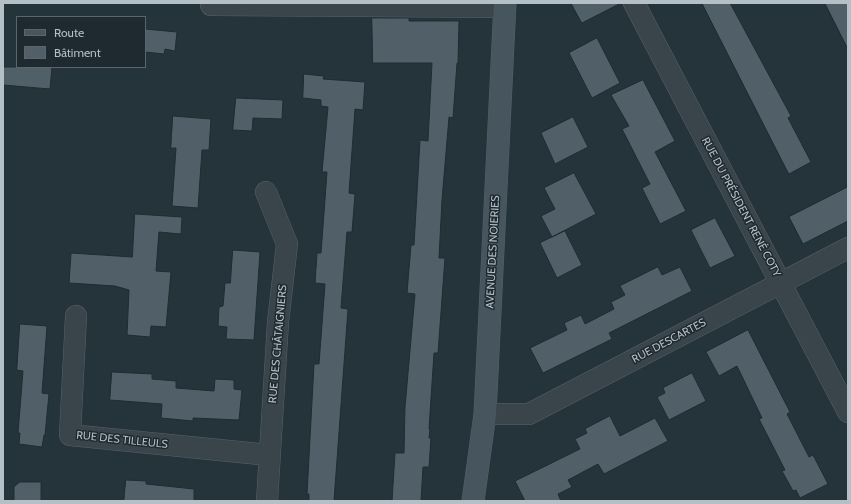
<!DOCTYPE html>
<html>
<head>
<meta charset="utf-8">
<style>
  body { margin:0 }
  #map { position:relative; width:851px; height:504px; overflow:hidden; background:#25333b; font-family:Cabin,sans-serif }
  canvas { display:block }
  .frame { position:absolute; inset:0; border:4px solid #b5bfc6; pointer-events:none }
  .legend { position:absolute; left:16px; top:16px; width:130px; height:52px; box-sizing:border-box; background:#1e2a30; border:1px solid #5a666c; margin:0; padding:5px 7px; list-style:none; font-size:12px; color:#b5bfc6 }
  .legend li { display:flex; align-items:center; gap:8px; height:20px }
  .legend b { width:20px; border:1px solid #5a666c }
</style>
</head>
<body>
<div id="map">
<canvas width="851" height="504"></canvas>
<div class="frame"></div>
<ul class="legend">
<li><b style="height:5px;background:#47555e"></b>Route</li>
<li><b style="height:11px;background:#516068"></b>Bâtiment</li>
</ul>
</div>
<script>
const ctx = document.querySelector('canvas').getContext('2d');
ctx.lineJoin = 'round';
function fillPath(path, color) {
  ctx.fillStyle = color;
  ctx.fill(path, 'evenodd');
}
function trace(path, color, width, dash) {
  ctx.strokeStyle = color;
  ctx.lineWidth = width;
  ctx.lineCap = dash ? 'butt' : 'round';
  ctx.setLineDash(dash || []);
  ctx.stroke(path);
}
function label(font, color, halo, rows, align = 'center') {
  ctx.font = font + ' Cabin,sans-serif';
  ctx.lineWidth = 3;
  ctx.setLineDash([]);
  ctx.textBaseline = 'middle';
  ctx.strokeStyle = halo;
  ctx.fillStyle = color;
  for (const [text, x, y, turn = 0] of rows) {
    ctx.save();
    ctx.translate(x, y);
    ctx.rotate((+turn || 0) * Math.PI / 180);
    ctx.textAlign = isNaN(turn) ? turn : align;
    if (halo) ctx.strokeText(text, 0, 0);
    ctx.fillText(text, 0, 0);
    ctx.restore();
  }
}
const building = new Path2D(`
  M 571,3 L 621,3 L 582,23 Z
  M 702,3 L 730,3 L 791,116 L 788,118 L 811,162 L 789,174 Z
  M 825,3 L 848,3 L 848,49 Z
  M 372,18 L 409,18 L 409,21 L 459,21 L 458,63 L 457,63 L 453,118 L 449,117 L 442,200 L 439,258 L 445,258 L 438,353 L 434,353 L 429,429 L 430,429 L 429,438 L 431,438 L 429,467 L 423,467 L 421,501 L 392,501 L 395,453 L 404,453 L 405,407 L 415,294 L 407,293 L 411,245 L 414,245 L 420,140 L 428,141 L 432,63 L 373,63 Z
  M 145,29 L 177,32 L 175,51 L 165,49 L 164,54 L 145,52 Z
  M 597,38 L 620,83 L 592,98 L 569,53 Z
  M 3,67 L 52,67 L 50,89 L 3,85 Z
  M 304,74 L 324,76 L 323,79 L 365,82 L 363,110 L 355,109 L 349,193 L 355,194 L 352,232 L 347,232 L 341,308 L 348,309 L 334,501 L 309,501 L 309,494 L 307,494 L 314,364 L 319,364 L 325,284 L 315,283 L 317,253 L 321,253 L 327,172 L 322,172 L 328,107 L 321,106 L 321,100 L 303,98 Z
  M 643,80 L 675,141 L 655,152 L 686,211 L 660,224 L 642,188 L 650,184 L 622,129 L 629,126 L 611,95 Z
  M 236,98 L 283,100 L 282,119 L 253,118 L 252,131 L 233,130 Z
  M 173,116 L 211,119 L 209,150 L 202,150 L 198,208 L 172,206 L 176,148 L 171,148 Z
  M 573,117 L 588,147 L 555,164 L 541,133 Z
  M 574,173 L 596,214 L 552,237 L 541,216 L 555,209 L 544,188 Z
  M 848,187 L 848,221 L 803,244 L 789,217 Z
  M 135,214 L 182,217 L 181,234 L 159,232 L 156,271 L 171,272 L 166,327 L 151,326 L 150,337 L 127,335 L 129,290 L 115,286 L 69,283 L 71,253 L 132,257 Z
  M 715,218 L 735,256 L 710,268 L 691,230 Z
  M 565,231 L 582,265 L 557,278 L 540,243 Z
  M 233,250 L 260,252 L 254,340 L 226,339 L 227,327 L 218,326 L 219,307 L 223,306 L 225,283 L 230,283 Z
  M 658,267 L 662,275 L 680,267 L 692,291 L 609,333 L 612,339 L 543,373 L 530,348 L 567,330 L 564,323 L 581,315 L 585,324 L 614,309 L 611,302 L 625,295 L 620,286 Z
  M 20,324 L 47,326 L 42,393 L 49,394 L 45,435 L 44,435 L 42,447 L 19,444 L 20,433 L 18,433 L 23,371 L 17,370 Z
  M 748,330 L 790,412 L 787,414 L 809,457 L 813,455 L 828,484 L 800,498 L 796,490 L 793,491 L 782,471 L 785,470 L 759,419 L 762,418 L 737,366 L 719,376 L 706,352 Z
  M 112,372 L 152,374 L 152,379 L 176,381 L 176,388 L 214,391 L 215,379 L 234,380 L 234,389 L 242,390 L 239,420 L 193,418 L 193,421 L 161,418 L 162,404 L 110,400 Z
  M 692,373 L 706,401 L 669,420 L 657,397 L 665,393 L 663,388 Z
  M 610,416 L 620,436 L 655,418 L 668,441 L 604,474 L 598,464 L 568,480 L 572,487 L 558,494 L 561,501 L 525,501 L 515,481 L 580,449 L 575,439 L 587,433 L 585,429 Z
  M 126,480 L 146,481 L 146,484 L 194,489 L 194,501 L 124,501 Z
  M 20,482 L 41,482 L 41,501 L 14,501 L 14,487 Z`);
fillPath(building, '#516068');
trace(building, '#202c32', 1);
const street = new Path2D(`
  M 634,3 L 848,412
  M 211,5 L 505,7
  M 266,192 L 287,244 L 278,322 L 267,501
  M 76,316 L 70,435 L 269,455
  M 485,414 L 529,414 L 848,248`);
const secondary = new Path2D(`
  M 473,501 L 485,414 L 505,3`);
trace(street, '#576269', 22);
trace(secondary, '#576269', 23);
trace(street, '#39454b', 21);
trace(secondary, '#47555e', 22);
label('11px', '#b5bfc6', '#1e2a30', [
  ["RUE DU PRÉSIDENT RENÉ COTY",741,207,62],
  ["AVENUE DES NOIERIES",493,252,-87],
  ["RUE DESCARTES",669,341,-28],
  ["RUE DES CHÂTAIGNIERS",278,344,-85],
  ["RUE DES TILLEULS",122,440,6]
]);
</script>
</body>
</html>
